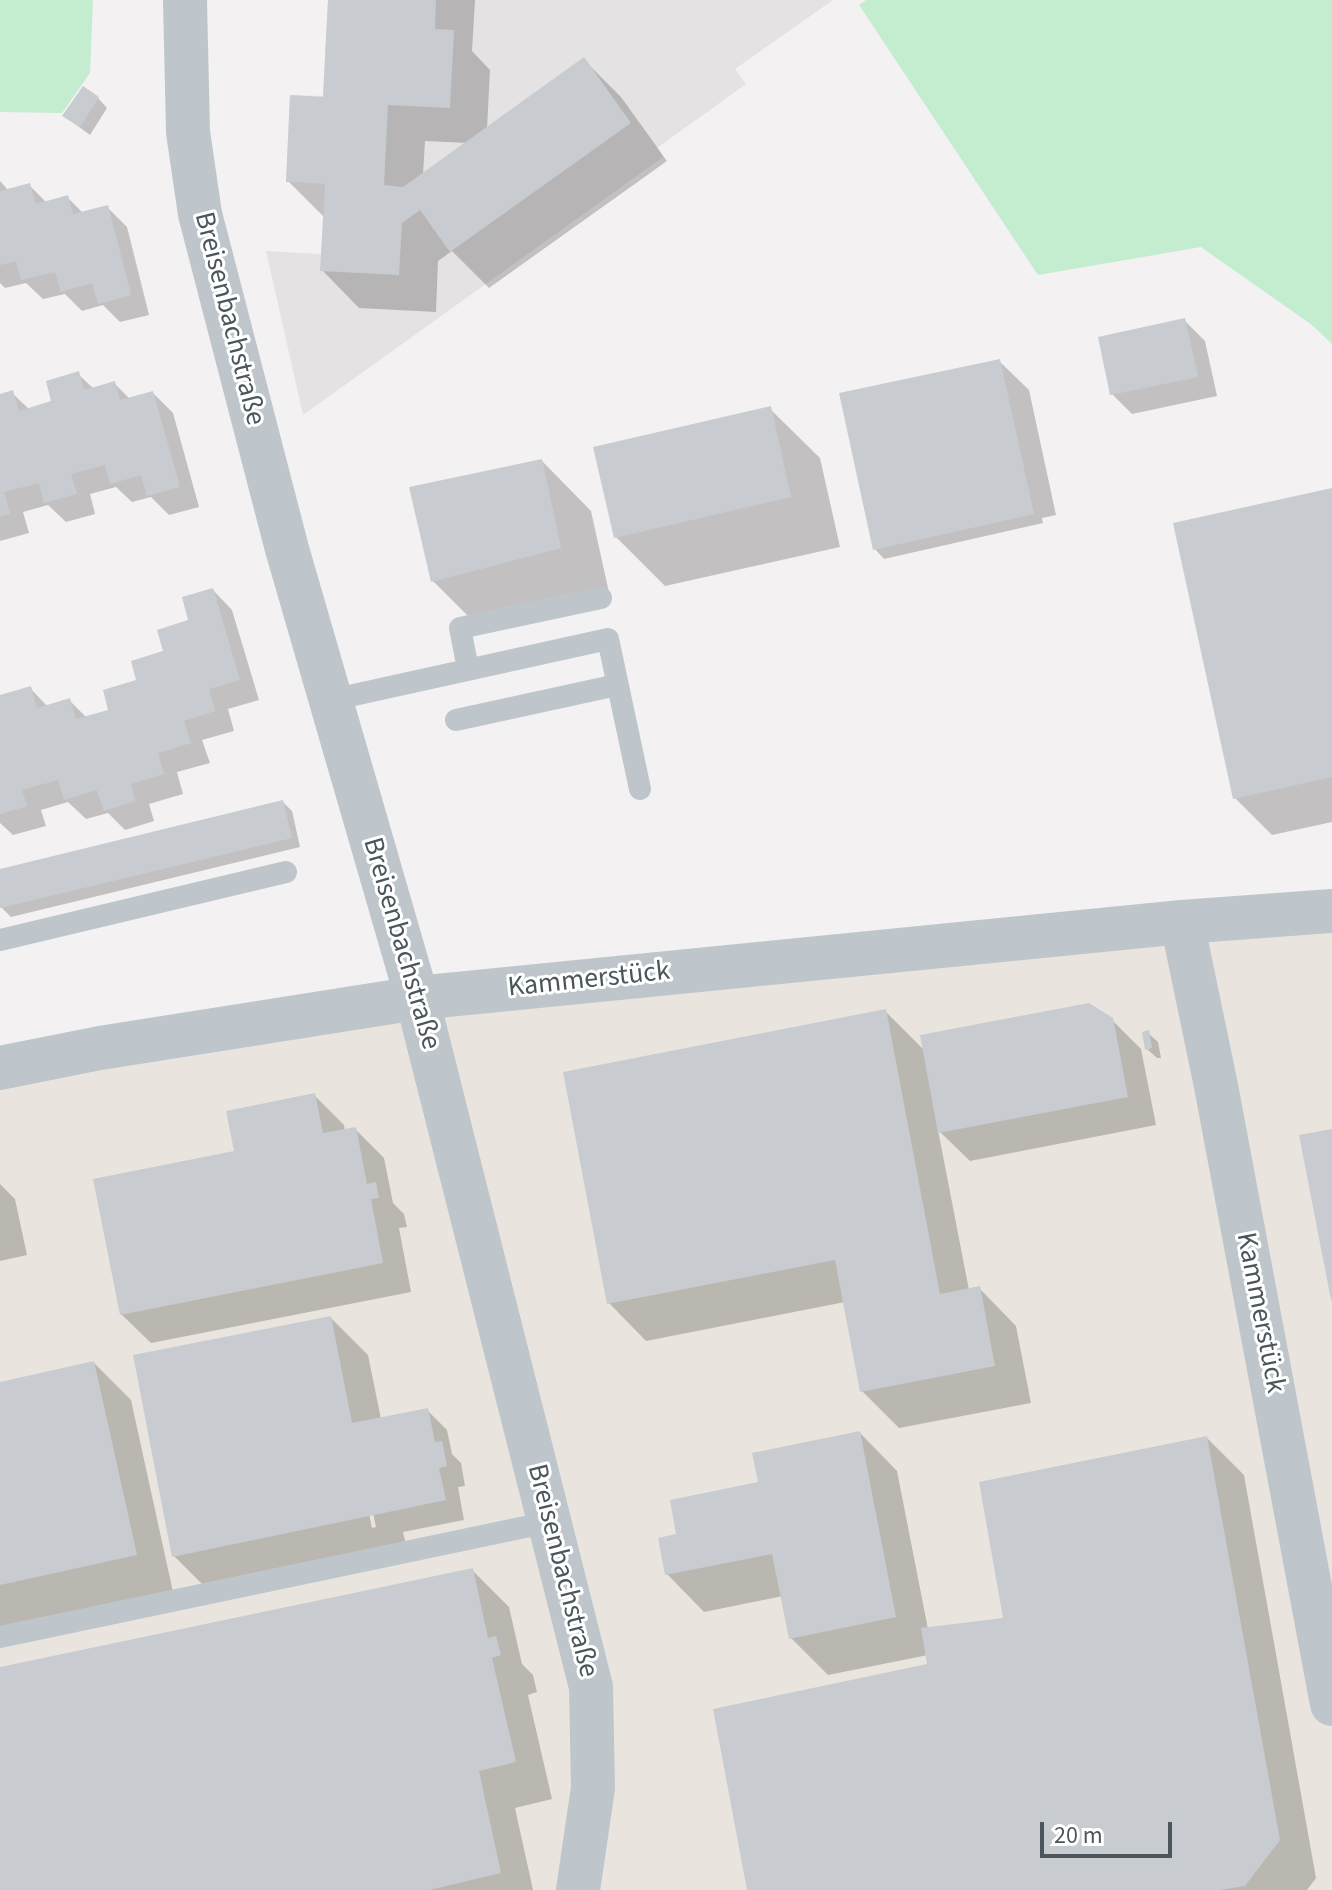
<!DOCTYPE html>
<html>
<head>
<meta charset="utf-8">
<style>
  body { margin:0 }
  #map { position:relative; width:1332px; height:1890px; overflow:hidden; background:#f3f1f1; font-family:"Source Sans 3",sans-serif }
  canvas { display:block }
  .scale { position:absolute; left:1040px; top:1822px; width:132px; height:36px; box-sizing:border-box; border:4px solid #4a565c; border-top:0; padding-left:10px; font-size:24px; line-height:28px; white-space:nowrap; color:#4a565c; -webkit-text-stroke:6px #fff; paint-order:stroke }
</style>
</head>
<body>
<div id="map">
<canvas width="1332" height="1890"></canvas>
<div class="scale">20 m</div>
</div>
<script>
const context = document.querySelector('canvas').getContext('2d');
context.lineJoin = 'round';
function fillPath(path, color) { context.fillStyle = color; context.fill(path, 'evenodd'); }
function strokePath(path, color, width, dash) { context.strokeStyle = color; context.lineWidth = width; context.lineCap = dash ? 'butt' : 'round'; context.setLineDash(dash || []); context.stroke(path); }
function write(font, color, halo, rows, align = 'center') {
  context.font = font + ' "Source Sans 3",sans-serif'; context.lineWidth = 6; context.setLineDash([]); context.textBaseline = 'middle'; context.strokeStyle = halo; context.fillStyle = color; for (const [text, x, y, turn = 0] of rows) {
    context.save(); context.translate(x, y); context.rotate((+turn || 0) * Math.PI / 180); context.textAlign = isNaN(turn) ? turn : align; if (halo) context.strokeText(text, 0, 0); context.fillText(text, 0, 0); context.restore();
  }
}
const commercial = new Path2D(`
  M1332 911V1890H0V1068Z`);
const education = new Path2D(`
  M328 0H833L735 69 746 84 657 148 663 157 303 415 266 251 321 254 325 184 286 182 290 95 323 96Z`);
const green = new Path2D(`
  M0 0H93L90 73 62 113 0 112Z
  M866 0H1332V344L1312 325 1201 247 1038 275 859 5Z`);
const shadow = new Path2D(`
  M330 0H475L472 51 490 70 487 129 584 60 621 97 667 161 489 288 452 251 438 261 436 312 359 308 322 270 325 218 288 181 325 99ZM425 141 468 143 423 175Z
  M98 98 107 108 90 135 64 116Z
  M0 181 9 191 29 185 47 203 67 197 84 214 107 207 127 227 149 315 120 322 103 305 82 311 65 294 43 299 26 283 5 288 0 283Z
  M1185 321 1205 341 1217 396 1132 414 1112 394Z
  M999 361 1029 390 1056 515 1042 518 1043 523 884 559 875 549Z
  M78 374 94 389 115 384 130 399 153 393 173 413 199 507 169 515 151 497 132 502 116 487 90 494 95 514 66 522 48 505 23 512 29 533 0 541V396L12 393 30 410 54 403Z
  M770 409 820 458 840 547 665 586 616 537Z
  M542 461 591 511 610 597 483 631 433 581Z
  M1332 490V822L1272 835 1235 798Z
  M213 590 232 610 259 700 228 709 234 731 202 740 210 763 177 772 183 794 149 804 154 821 125 830 108 813 86 819 68 802 41 810 46 826 13 835 0 823V698L30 688 48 707 69 700 87 718 110 711 166 653Z
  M283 802 292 811 300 847 11 917 1 907 0 871Z
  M885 1011 925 1051 1112 1020 1141 1049 1156 1125 970 1161 938 1130 969 1290 979 1288 1016 1326 1031 1403 899 1428 862 1391 845 1302 646 1341 609 1303Z
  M1148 1033 1158 1042 1161 1058H1157L1147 1049Z
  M314 1095 344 1125 345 1131 355 1129 384 1158 393 1203 404 1214 407 1227 399 1228 411 1292 151 1343 121 1314 236 1153Z
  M0 1184 15 1199 27 1255 0 1261Z
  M331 1318 368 1355 381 1419 427 1410 447 1430 452 1454 461 1463 465 1486 458 1487 464 1520 403 1532 408 1554 211 1593 174 1556ZM364 1472 376 1527 372 1528 361 1473Z
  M94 1363 131 1400 173 1592 0 1630V1384Z
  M860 1433 897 1471 928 1629 1006 1620 1207 1438 1244 1475 1316 1878 1307 1890H749L930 1666 928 1655 828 1675 791 1638 783 1596 704 1612 667 1574 679 1536 760 1484Z
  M472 1570 509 1607 522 1664 533 1675 537 1692 528 1695 552 1799 515 1808 533 1890H0V1669Z`);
const building = new Path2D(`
  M328 0H436L435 29 454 30 450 108 388 105 384 185 403 187 584 57 631 123 450 252 420 210 402 223 399 275 320 271 325 184 286 182 290 95 323 97Z
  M83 86 99 97 80 127 62 116Z
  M30 183 36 204 68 195 73 214 108 205 131 295 98 304 92 283 61 292 55 272 21 280 16 261 0 265V191Z
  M1185 318 1198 377 1110 395 1098 337Z
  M1000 359 1034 514 873 550 839 393Z
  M79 371 84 390 115 381 120 400 153 391 180 487 147 496 141 475 110 484 105 465 71 474 77 494 44 503 39 483 4 492 10 514 0 516V394L13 390 19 411 51 401 46 381Z
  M771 406 791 497 614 538 593 447Z
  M542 459 561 548 431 582 409 487Z
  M1332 488V777L1233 799 1173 523Z
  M213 588 240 680 209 689 215 711 184 721 191 743 158 753 164 774 131 784 135 801 104 811 97 790 64 800 58 780 22 790 27 806 0 814V695L31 686 37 708 70 698 76 719 108 710 103 690 136 680 131 661 163 651 157 630 188 620 182 597Z
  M283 800 292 838 0 908V869Z
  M1089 1003 1113 1018 1128 1097 938 1133 920 1035Z
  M886 1009 940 1294 980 1286 995 1366 860 1392 835 1260 607 1304 563 1072Z
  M1149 1030 1152 1048 1145 1050 1142 1032Z
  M315 1093 323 1133 356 1127 367 1184 376 1182 379 1198 371 1199 383 1263 120 1315 93 1179 234 1151 226 1111Z
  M1332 1129V1300H1331L1299 1135Z
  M331 1316 352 1423 428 1408 435 1442 442 1441 447 1466 439 1468 446 1500 172 1557 133 1355Z
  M94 1361 137 1555 0 1585V1382Z
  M860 1431 896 1617 789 1639 772 1554 665 1575 658 1538 676 1534 670 1500 758 1482 752 1453Z
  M1207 1436 1280 1840 1245 1886 1220 1890H747L713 1709 927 1664 921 1628 1003 1618 979 1482Z
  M473 1568 488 1638 496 1636 501 1655 492 1658 516 1762 479 1771 501 1873 429 1890H0V1667Z`);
const lane = new Path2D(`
  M468 669 460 628 601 598
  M331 700 608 639 640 789
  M456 720 617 685
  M0 940 286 872
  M0 1637 549 1522`);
const street = new Path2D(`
  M185 0 188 132 200 214 287 549 417 998 591 1687 593 1788 578 1890
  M1182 922 1216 1086 1332 1704
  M0 1068 100 1048 417 998 1182 922 1332 911`);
const streetNames = [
  ["Breisenbachstraße",228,319,76],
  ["Breisenbachstraße",400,944,74],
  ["Kammerstück",589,981,-6],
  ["Kammerstück",1259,1313,79],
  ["Breisenbachstraße",561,1571,76]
];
fillPath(commercial, '#e9e5de');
fillPath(education, '#e4e2e2');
fillPath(green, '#c4eccf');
fillPath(shadow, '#0003');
fillPath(building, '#c8ccd0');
strokePath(lane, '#bec6cc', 22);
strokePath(street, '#bec6cc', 44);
write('28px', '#4a565c', '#fff', streetNames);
</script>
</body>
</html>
